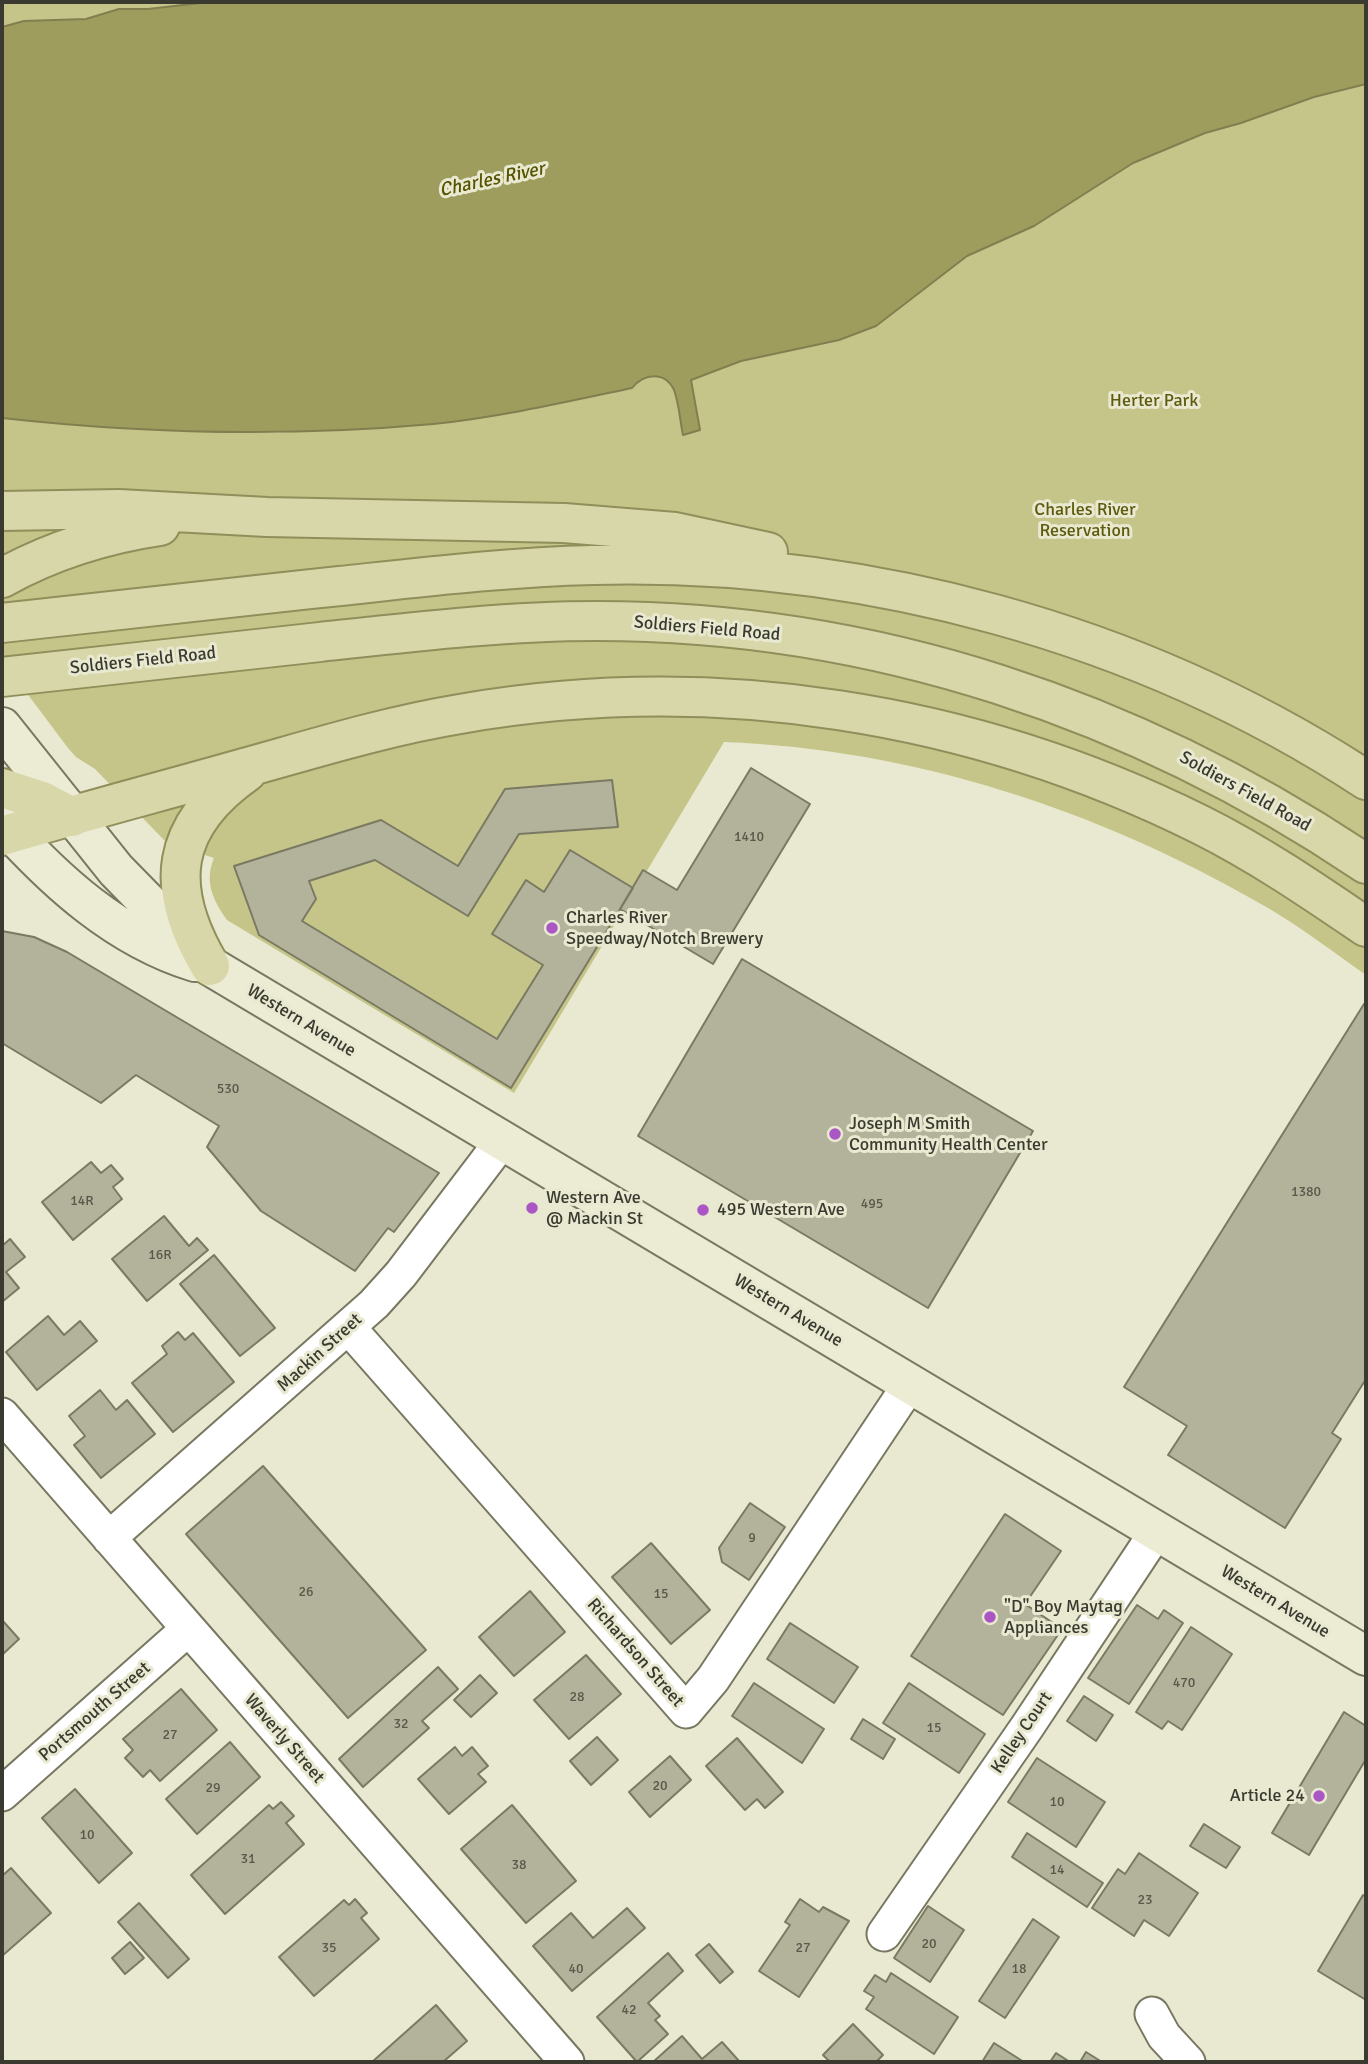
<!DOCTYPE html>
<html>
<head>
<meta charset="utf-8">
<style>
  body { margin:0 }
  #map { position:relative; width:1368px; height:2064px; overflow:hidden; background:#e8e9d0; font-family:Signika,sans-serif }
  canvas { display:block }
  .frame { position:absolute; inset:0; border:4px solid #3a3a30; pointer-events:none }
</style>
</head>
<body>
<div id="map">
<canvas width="1368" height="2064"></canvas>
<div class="frame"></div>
</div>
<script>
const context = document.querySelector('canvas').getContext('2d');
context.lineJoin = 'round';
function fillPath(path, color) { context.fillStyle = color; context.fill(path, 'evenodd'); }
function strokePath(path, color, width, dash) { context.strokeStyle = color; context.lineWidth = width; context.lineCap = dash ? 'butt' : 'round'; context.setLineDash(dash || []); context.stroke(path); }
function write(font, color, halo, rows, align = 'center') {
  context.font = font + ' Signika,sans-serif'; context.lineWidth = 6; context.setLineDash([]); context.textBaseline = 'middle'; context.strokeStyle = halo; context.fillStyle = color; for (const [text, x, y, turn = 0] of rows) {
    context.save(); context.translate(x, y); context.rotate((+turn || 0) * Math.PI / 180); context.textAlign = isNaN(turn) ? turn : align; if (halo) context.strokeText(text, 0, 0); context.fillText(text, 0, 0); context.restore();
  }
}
const green = new Path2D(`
  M2 2H209L148 9H119L87 19 24 21 2 27Z
  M1366 84V975C1332 951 1298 925 1261 904 1098 810 913 749 724 742L514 1093 227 920C213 900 204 882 214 858L166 842 95 769 76 757 68 748 2 660V418L126 429 278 433 532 409 632 388C643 373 664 370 673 390 679 403 680 421 683 435L700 430 691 380 741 361 839 340 876 326 967 256 1034 226 1133 163 1205 133 1241 123 1314 97Z`);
const water = new Path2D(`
  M209 2H1366V84L1314 97 1241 123 1205 133 1133 163 1034 226 967 256 876 326 839 340 741 361 691 380 700 430 683 435C680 421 679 403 674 390 665 371 644 373 632 388 566 402 500 417 433 424 289 437 146 434 2 418V27L24 21 86 19 119 9H148Z`);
const building = new Path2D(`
  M751 768 810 804 713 964 620 909 643 870 677 890Z
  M612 780 618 827 519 834 468 916 375 860 309 881 316 899 302 921 497 1039 543 965 492 934 526 880 544 892 570 850 633 888 511 1088 259 935 234 866 381 820 458 866 505 789Z
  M2 931 34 937 67 952 439 1173 394 1232 388 1228 355 1271 261 1211 207 1147 219 1126 136 1075 101 1103 2 1043Z
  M742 959 1033 1131 928 1308 638 1136Z
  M1364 1004 1366 1006V1379L1332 1433 1341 1439 1285 1528 1168 1455 1187 1426 1124 1387Z
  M91 1162 101 1173 111 1165 123 1179 113 1187 122 1199 73 1240 42 1202Z
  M164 1216 189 1246 197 1238 208 1250 147 1301 112 1259Z
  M10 1239 25 1257 6 1272 19 1288 2 1302V1246Z
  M214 1255 275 1328 240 1356 180 1284Z
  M48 1316 64 1335 80 1321 97 1341 37 1390 6 1352Z
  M178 1332 185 1340 193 1333 234 1382 173 1432 132 1383 167 1354 162 1346Z
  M100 1390 116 1410 127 1400 155 1434 101 1478 74 1445 85 1436 69 1416Z
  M263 1466 426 1650 348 1718 186 1534Z
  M750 1503 785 1527 749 1580 722 1562 719 1548Z
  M1005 1514 1061 1551 1025 1604 1062 1629 1003 1715 911 1656Z
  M651 1543 710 1610 671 1644 612 1577Z
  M530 1591 565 1632 514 1676 479 1637Z
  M1137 1605 1158 1619 1164 1610 1183 1623 1129 1704 1088 1678Z
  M2 1620 19 1639 2 1655Z
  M790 1623 858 1667 834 1703 767 1659Z
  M1191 1627 1232 1654 1182 1730 1168 1721 1162 1729 1136 1712Z
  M586 1655 621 1694 569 1739 534 1700Z
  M438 1667 458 1689 422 1721 429 1728 363 1787 339 1759Z
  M480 1675 497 1693 471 1717 454 1700Z
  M754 1683 824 1729 802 1763 732 1716Z
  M909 1683 985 1734 959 1773 883 1723Z
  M181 1689 217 1730 160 1781 150 1770 143 1777 125 1758 133 1750 123 1739Z
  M1084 1696 1113 1715 1096 1741 1067 1721Z
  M1344 1712 1366 1726V1759L1309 1855 1272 1833Z
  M863 1719 895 1739 883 1759 851 1739Z
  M597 1737 618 1760 591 1785 570 1761Z
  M737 1738 783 1792 765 1808 757 1799 745 1810 706 1766Z
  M230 1742 260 1777 197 1834 166 1799Z
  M455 1747 462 1756 472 1747 488 1766 478 1774 486 1782 449 1814 418 1779Z
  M670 1756 691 1780 650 1817 629 1792Z
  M1037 1758 1105 1802 1076 1847 1008 1802Z
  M75 1789 132 1853 99 1883 42 1818Z
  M281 1802 294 1816 286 1823 304 1844 225 1914 191 1875 269 1805 273 1809Z
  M512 1805 576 1881 526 1923 461 1849Z
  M1204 1824 1240 1847 1226 1868 1190 1846Z
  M1027 1833 1103 1883 1087 1907 1012 1857Z
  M1139 1853 1198 1893 1169 1936 1144 1920 1134 1936 1092 1908 1118 1869 1125 1874Z
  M11 1868 51 1913 2 1956V1876Z
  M1363 1895 1366 1897V2000L1318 1971Z
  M355 1899 367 1913 361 1918 379 1939 314 1996 279 1957 344 1900 349 1905Z
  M800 1899 819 1912 823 1907 849 1921 799 1997 759 1971 790 1925 785 1922Z
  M139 1903 189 1959 168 1978 118 1922Z
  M928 1906 964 1930 930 1982 894 1958Z
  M627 1908 645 1928 572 1991 533 1946 571 1913 593 1938Z
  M1033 1919 1059 1937 1005 2018 979 2001Z
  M130 1942 144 1958 125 1974 112 1958Z
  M709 1944 733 1972 720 1983 696 1955Z
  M668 1953 683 1971 648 2003 660 2016 655 2020 668 2034 637 2062 597 2017Z
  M891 1973 958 2017 934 2054 866 2009 874 1997 864 1991 875 1975 886 1982Z
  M436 2005 467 2041 443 2062H372Z
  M853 2024 883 2055 876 2062H830L823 2055Z
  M682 2036 702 2059 722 2042 739 2061 653 2062Z
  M994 2043 1024 2062H982Z
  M1086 2052 1102 2062H1080Z
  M1056 2053 1070 2062H1050Z`);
const street = new Path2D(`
  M349 1328 686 1711 713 1679 910 1384
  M2 1415 567 2062
  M109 1538 374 1304 401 1274 502 1141
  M2 1794 188 1629
  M884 1934 1027 1727 1157 1531
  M1152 2014 1164 2036 1188 2062`);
const secondary = new Path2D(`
  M2 727 116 870 210 966 1366 1656
  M2 822C55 881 117 938 195 962`);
const primary = new Path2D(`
  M2 511 119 509 267 517 564 523 675 532 768 552
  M2 578C51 551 105 534 160 526
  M2 623C114 611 227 598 340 586 424 577 508 567 593 565 863 558 1140 632 1366 780
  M2 677C108 665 214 654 320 642 412 632 505 621 597 621 875 621 1137 710 1366 864
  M2 788 42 801 72 817
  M2 836C82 812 163 791 244 768 316 748 387 726 460 714 712 670 972 711 1201 825 1259 854 1313 891 1366 927
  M210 966C163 887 170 826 247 772`);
const markers = [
  [552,928,7,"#aa56c5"],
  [835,1134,7,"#aa56c5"],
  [532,1208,7,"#aa56c5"],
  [703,1210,7,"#aa56c5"],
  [990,1617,7,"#aa56c5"],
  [1319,1796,7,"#aa56c5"]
];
const numberNames = [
  ["1410",749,837],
  ["530",228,1089],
  ["1380",1306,1192],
  ["14R",82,1201],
  ["495",872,1204],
  ["16R",160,1255],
  ["9",752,1538],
  ["26",306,1592],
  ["15",661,1594],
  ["470",1184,1683],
  ["28",577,1697],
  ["32",401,1724],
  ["15",934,1728],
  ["27",170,1735],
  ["20",660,1786],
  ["29",213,1788],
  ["10",1057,1802],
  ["10",87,1835],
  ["31",248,1859],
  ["38",519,1865],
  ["14",1057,1870],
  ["23",1145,1900],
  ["20",929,1944],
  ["35",329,1948],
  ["27",803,1948],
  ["40",576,1969],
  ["18",1019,1969],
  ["42",629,2010]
];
const parkNames = [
  ["Herter Park",1154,401],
  ["Charles River",1085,510],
  ["Reservation",1085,531]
];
const streetNames = [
  ["Soldiers Field Road",707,629,5],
  ["Soldiers Field Road",143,661,-6],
  ["Soldiers Field Road",1245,792,29],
  ["Western Avenue",301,1021,31],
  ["Western Avenue",788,1311,31],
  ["Mackin Street",320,1353,-42],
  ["Western Avenue",1275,1602,31],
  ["Richardson Street",635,1653,49],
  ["Portsmouth Street",95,1712,-41],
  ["Kelley Court",1022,1733,-56],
  ["Waverly Street",284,1739,49]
];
const poiNames = [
  ["Charles River",566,918],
  ["Speedway/Notch Brewery",566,939],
  ["Joseph M Smith",849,1124],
  ["Community Health Center",849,1145],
  ["Western Ave",546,1198],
  ["@ Mackin St",546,1219],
  ["495 Western Ave",717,1210],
  ["\"D\" Boy Maytag",1004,1607],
  ["Appliances",1004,1628],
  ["Article 24",1305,1796,"right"]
];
const waterNames = [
  ["Charles River",492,180,-12]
];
fillPath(green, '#c5c489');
fillPath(water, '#9f9d5d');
strokePath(water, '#817f50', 2);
fillPath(building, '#b3b39b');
strokePath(building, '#7a7a63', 2);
strokePath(street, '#787862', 37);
strokePath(secondary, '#787862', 42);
strokePath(primary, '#908e5a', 42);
strokePath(street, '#fff', 33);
strokePath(secondary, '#ecebd4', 38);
strokePath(primary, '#d8d7a9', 38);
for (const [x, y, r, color] of markers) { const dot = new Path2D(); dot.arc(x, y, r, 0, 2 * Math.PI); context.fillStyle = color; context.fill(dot); strokePath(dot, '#e8e9d0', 2.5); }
write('14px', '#58584b', null, numberNames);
write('18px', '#5e5b0e', '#e8e9d0', parkNames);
write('18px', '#3a3a30', '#e8e9d0', streetNames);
write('18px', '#3a3a30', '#e8e9d0', poiNames, 'left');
write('italic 19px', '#575401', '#e8e9d0', waterNames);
</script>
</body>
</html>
